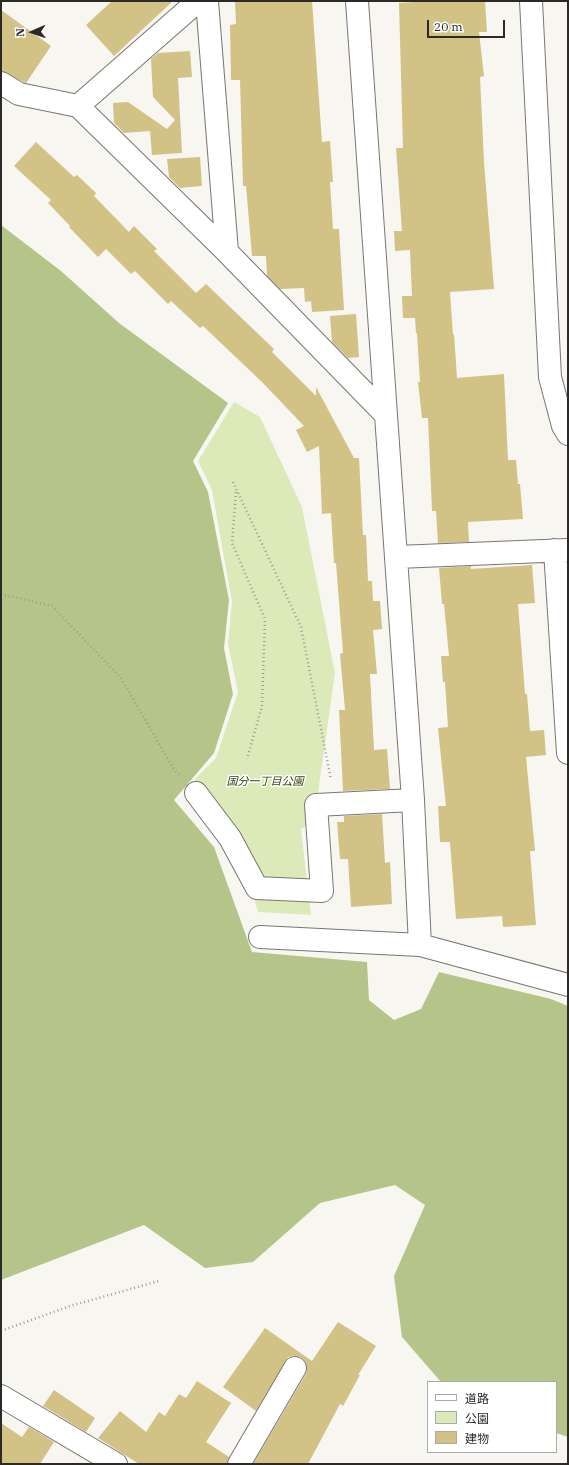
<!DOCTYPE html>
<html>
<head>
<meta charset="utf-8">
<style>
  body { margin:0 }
  #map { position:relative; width:569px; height:1465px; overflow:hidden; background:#f8f6f1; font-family:"IBM Plex Serif","Noto Sans JP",serif }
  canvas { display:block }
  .frame { position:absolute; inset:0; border:2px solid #2b2a28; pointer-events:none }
  .legend { position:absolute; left:427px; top:1381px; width:130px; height:72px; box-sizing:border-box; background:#fff; border:1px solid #aaaaa9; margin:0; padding:5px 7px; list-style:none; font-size:12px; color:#2b2a28 }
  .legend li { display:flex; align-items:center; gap:8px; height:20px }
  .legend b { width:20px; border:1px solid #aaaaa9 }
  .north { position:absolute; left:12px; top:12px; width:40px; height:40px; -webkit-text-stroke:3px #fff; paint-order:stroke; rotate:268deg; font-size:11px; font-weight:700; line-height:16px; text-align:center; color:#2b2a28 }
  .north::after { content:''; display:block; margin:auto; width:14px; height:18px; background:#2b2a28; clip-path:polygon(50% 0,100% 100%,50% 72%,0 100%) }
  .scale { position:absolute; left:427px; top:20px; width:78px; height:18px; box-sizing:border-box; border:2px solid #2b2a28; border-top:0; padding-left:5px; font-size:12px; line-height:14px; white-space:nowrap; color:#2b2a28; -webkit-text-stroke:3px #fff; paint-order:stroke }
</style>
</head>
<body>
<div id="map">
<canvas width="569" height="1465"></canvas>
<div class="frame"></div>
<ul class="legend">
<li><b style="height:5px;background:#fff"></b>道路</li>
<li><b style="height:11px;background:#dceaba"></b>公園</li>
<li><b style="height:11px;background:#d2c285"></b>建物</li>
</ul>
<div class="north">N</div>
<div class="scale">20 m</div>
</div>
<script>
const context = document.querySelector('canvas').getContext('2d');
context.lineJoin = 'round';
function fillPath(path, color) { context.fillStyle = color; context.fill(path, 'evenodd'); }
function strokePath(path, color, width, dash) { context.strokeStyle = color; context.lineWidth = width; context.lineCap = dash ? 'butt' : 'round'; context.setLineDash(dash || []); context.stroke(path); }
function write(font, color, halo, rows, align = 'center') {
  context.font = font + ' "IBM Plex Serif","Noto Sans JP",serif'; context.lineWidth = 3; context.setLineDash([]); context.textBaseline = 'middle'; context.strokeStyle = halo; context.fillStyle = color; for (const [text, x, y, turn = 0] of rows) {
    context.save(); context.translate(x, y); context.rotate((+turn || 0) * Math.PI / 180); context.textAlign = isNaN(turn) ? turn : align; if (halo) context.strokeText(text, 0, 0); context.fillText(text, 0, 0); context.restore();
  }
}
const green = new Path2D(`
  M234 402 260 417 302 507 335 673 314 821 301 829 311 915 258 912 235 833 194 780 216 758 238 692 228 644 232 602 212 490 198 461Z`);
const forest = new Path2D(`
  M1 225 61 271 119 323 228 403 193 461 208 492 229 600 224 648 233 694 214 753 174 800 214 847 252 952 367 962 369 1000 394 1020 421 1009 439 972 551 999 568 1006V1437L556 1433V1382H441L402 1337 394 1276 425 1205 395 1185 320 1203 253 1262 205 1268 144 1225 1 1280Z`);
const building = new Path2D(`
  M112 1H173L114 56 86 25Z
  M235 1H312L322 142 330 141 333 182H330L333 229H339L344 310 312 312 311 301 305 302 304 288 280 289 267 276 266 256H252L246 186H243L240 80H231L230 25 236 24Z
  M430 1H485L487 32H479L484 76 480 77 484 162 494 289 450 292 453 335 454 334 457 378 504 374 508 460H516L518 484H520L523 519 468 522 469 542 438 543 436 511H432L428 418H422L418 382H420L417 333H416L415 318H403L402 296H412L410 250 395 251 394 231H402L396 148H403L399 3Z
  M1 10 51 46 26 83 1 71Z
  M190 51 192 77 178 78 182 153 152 155 150 131 124 133 114 123 113 103 128 102 167 129 175 120 153 97 151 59 158 53Z
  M36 142 74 177 77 175 96 193 94 196 129 232 134 226 157 249 154 251 196 293 206 284 274 349 272 352 316 396V387L354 458H359L363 535H366L368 581H372L373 601H380L382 629 373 630 377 674H370L374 750 387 749 390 789 343 791 339 710H345L340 654 343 653 336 563H334L331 513 322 514 319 446 307 452 296 430 304 426 262 382 203 326 200 328 171 301 168 304 135 271 131 274 106 249 98 257 69 227 70 226 48 203 51 200 14 166Z
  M200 157 202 186 180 188 169 177 167 159Z
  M356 314 359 357 348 358 332 342 330 316Z
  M532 565 535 603 518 604 525 694H527L530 731 544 730 546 755 526 757 535 851H530L536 925 503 927 502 916 456 919 450 842H440L438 806H446L438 728 448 727 445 682H443L441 656H449L444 604H442L439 568 471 566V569Z
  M382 814 385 863 390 862 392 904 351 907 348 859H340L337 822H344V816Z
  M338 1322 376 1346 358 1375H360L343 1406 340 1404 308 1464H253L306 1374 307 1368 306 1362 301 1357 295 1356 288 1357 256 1411 223 1387 265 1328 312 1361Z
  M197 1381 231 1403 206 1442 229 1457 227 1464H139L98 1438 120 1411 146 1432 159 1412 165 1416 179 1394 186 1398Z
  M54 1390 95 1418 86 1432 43 1406Z
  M1 1423 22 1437 29 1427 54 1442 40 1464H1Z`);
const path = new Path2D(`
  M233 482 301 627 331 780
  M236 492 232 543 265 619 262 706 247 759
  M1 594 52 606 121 678 173 768 179 775
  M1 1331 70 1306 159 1281`);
const minor = new Path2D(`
  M207 1 227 252
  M357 1 386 415
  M531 1 550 377 563 426 568 434
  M1 83 19 94 78 106 227 252 386 415 413 800 420 945
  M78 106 198 1
  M555 550 568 753
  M397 557 568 550
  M196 793 230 838 257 888 322 891 316 805 413 800
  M260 937 420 945 568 985
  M1 1396 116 1464
  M239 1464 295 1368`);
const parkNames = [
  ["国分一丁目公園",265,782]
];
fillPath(green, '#dceaba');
fillPath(forest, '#b5c58a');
fillPath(building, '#d2c285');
strokePath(minor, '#787672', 24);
strokePath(path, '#9d9b97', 2.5, [1, 3]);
strokePath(minor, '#fff', 22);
write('italic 11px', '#353f13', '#fff', parkNames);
</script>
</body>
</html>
